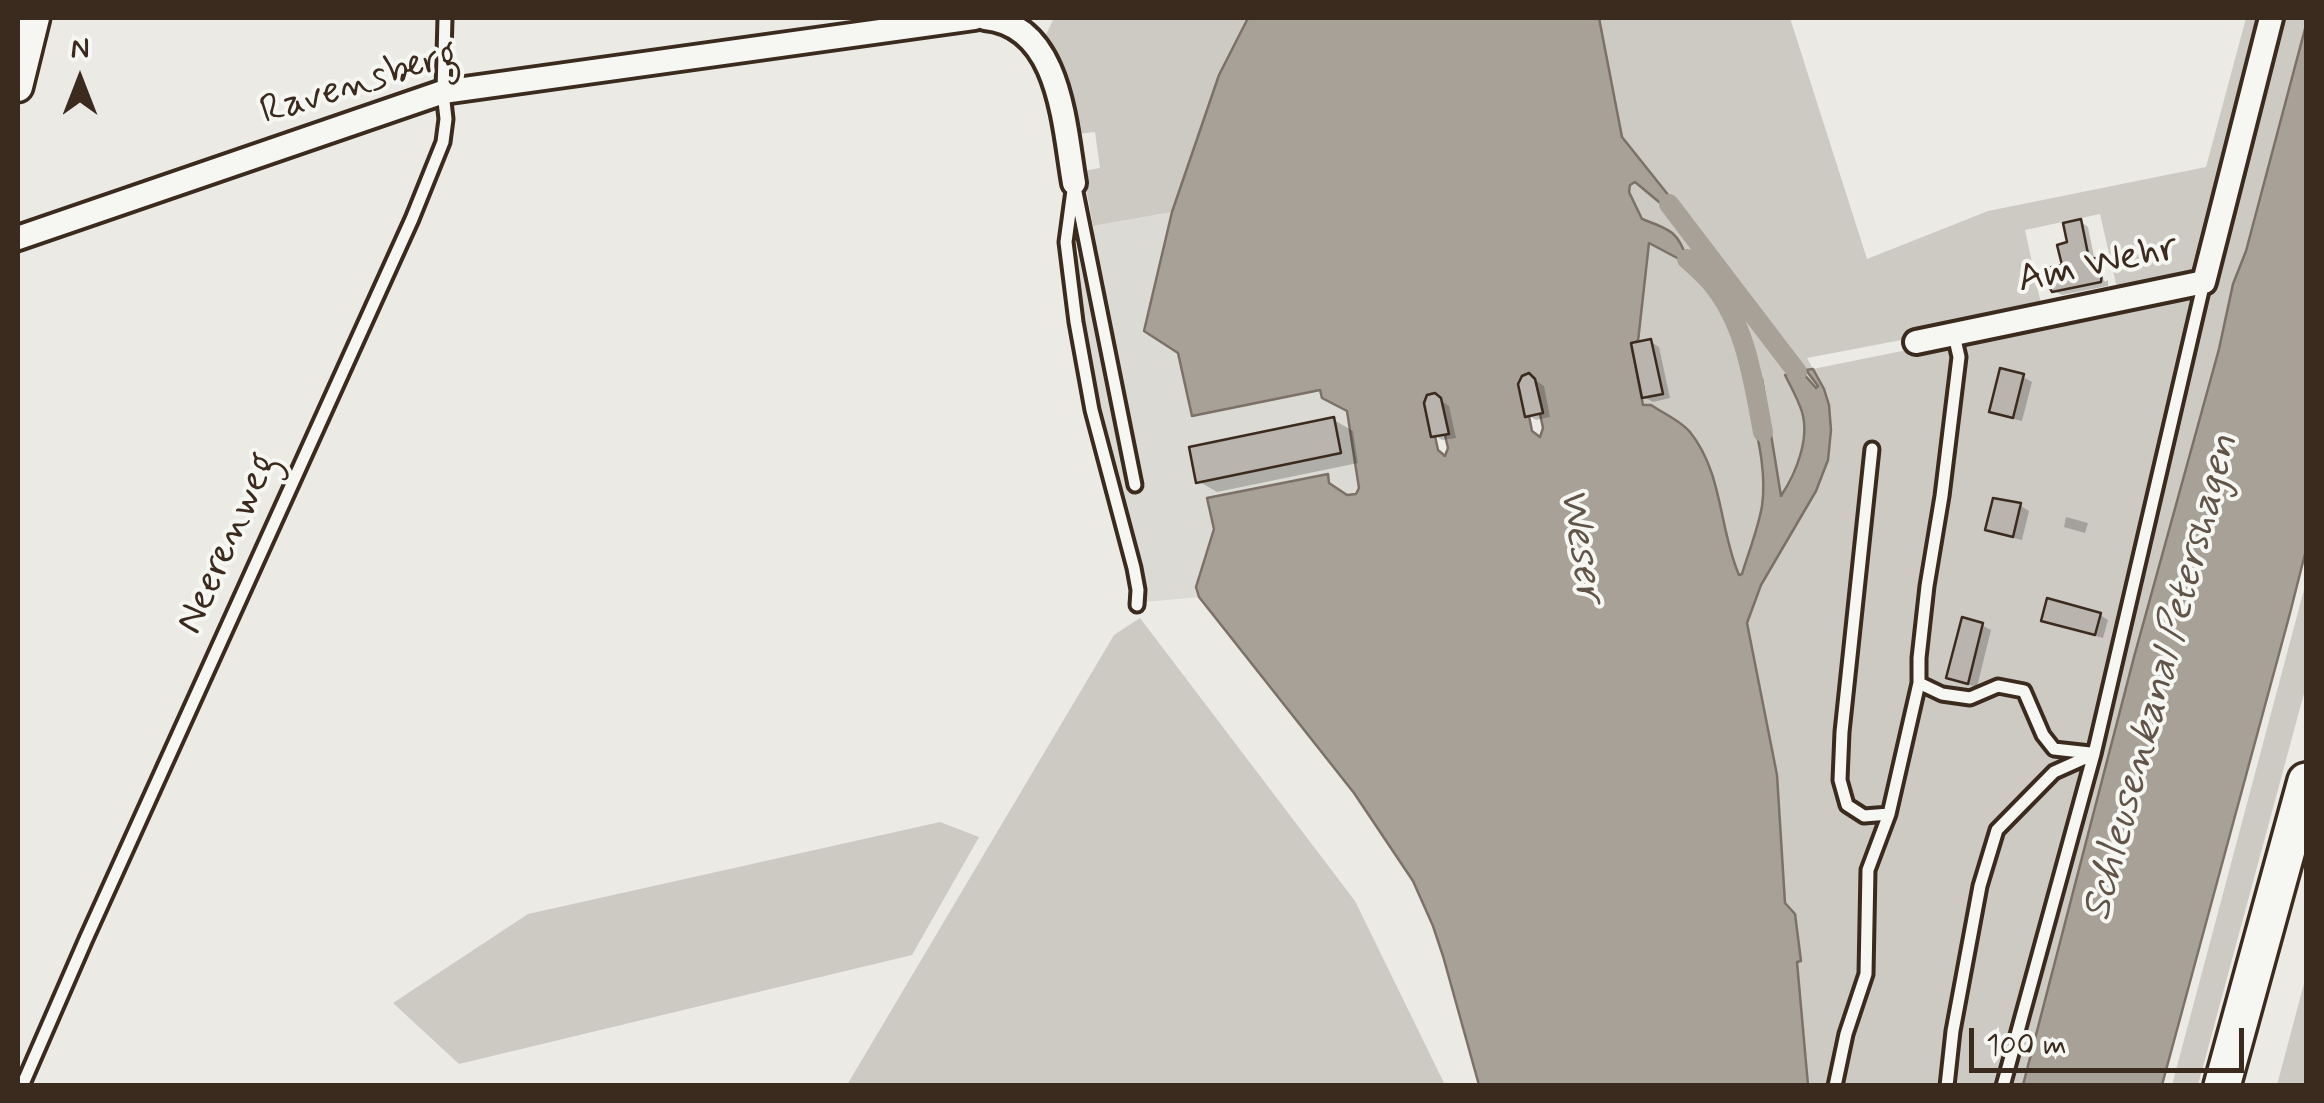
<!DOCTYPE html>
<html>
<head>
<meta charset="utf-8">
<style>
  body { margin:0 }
  #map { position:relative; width:2324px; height:1103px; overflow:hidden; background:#ebeae5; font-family:Mynerve,sans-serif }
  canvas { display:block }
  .frame { position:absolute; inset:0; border:20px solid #3b2a1e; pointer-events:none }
  .north { position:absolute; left:30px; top:30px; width:100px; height:100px; -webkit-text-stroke:8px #f6f6f2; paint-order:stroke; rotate:0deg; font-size:28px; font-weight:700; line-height:40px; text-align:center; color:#3b2a1e }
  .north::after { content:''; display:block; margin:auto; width:35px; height:45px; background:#3b2a1e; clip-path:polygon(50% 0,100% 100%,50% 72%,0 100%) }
  .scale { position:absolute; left:1969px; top:1028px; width:275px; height:45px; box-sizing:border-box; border:5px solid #3b2a1e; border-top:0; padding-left:12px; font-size:30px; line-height:35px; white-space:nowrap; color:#3b2a1e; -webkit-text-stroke:8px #f6f6f2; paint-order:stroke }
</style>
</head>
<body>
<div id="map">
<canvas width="2324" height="1103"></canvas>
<div class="frame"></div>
<div class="north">N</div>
<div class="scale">100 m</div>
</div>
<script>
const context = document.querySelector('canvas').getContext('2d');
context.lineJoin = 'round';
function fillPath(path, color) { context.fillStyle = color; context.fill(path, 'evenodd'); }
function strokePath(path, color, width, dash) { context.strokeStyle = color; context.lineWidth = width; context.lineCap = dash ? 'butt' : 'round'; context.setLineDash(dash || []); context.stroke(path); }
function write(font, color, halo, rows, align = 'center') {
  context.font = font + ' Mynerve,sans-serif'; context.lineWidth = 8; context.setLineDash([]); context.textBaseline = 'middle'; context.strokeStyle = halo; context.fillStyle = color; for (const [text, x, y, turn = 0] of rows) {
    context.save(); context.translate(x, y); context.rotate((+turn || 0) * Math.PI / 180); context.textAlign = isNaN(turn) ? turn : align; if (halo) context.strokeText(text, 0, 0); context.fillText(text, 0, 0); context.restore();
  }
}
const built = new Path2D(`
  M1172 212 1144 331 1178 353 1192 416 1320 390 1323 398 1347 410 1359 488 1356 494 1347 495 1329 483 1328 474 1207 498 1214 529 1196 587 1199 597 1145 602 1124 510 1097 411 1081 323 1076 257 1094 234 1093 226Z`);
const green = new Path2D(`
  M1054 18H1248L1219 75 1172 212 1093 226 1083 171 1100 168 1095 132 1077 134 1043 41Z
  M1599 18H1790L1867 259 1988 211 2206 167 2246 18H2264L2193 281 2119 297 2100 214 2025 230 2043 313 1807 358 1813 369 2209 289 2281 18H2306V25L2246 251 2233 284 2219 349 2134 657 2023 1085H1808L1796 961 1801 960 1795 914 1785 903 1777 775 1747 623 1761 585 1816 491 1828 460 1831 430 1829 405 1818 386 1803 415 1804 430 1800 456 1781 497 1762 380H1760L1769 431 1757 433 1746 382C1753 421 1768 466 1762 506 1758 529 1749 552 1742 574L1739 575C1720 529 1723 473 1690 432 1681 421 1663 413 1651 405L1643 406 1642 398 1662 394 1651 340 1638 341 1649 242 1679 259 1664 228 1642 219 1629 192 1630 185 1635 181 1665 206 1673 201 1622 137Z
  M2306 582V686L2198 1085H2172Z
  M1140 618 1355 901 1445 1085H847L1114 635Z
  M940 822 979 837 912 955 459 1064 393 1003 528 914Z
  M2306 976V1085H2277Z`);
const water = new Path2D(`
  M1248 18H1599L1622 137 1673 201 1665 207 1635 182 1630 185 1629 192 1642 219C1669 229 1678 231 1687 259H1679L1649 243 1638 341 1631 344 1643 405H1651C1663 413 1681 421 1690 432 1723 473 1719 529 1739 575L1742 574C1749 551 1758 529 1762 506 1768 466 1753 421 1746 382H1748L1758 433 1769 430 1760 379H1762L1781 496C1796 473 1810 439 1802 412 1798 399 1791 387 1785 375L1801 371 1816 388 1818 386 1806 370 1813 369 1824 389 1829 405 1831 430 1828 460 1816 491 1761 585 1747 623 1777 775 1785 903 1795 914 1801 961 1797 962 1808 1085H1479L1443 956 1433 926 1413 881 1354 793 1199 597 1196 587 1214 529 1207 498 1328 474 1329 483 1347 495 1356 494 1359 488 1347 411 1322 398 1320 390 1192 416 1178 353 1144 331 1172 212 1219 75ZM1529 374 1535 379 1543 412 1540 414 1543 428 1540 437 1532 431 1529 416 1526 417 1519 384 1522 376ZM1435 393 1448 448 1445 456 1438 450 1435 436H1431L1424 403 1427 395Z
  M2306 25V550L2289 617 2162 1085H2023L2134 657 2219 349 2233 284 2246 251Z`);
const shadow = new Path2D(`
  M2081 222 2088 227 2095 262 2105 282 2108 280V286L2062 295 2054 291Z
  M1651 342 1659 347 1670 398 1653 402 1644 397Z
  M1529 376 1544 386 1550 417 1536 420 1528 415Z
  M2023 377 2032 382 2022 421 2000 416 1992 411Z
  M1434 396 1449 406 1456 438 1442 440 1433 435Z
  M1334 420 1353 431 1358 463 1217 492 1198 481Z
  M1994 501 2021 506 2029 511 2022 540 1996 534 1987 529Z
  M2066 517 2088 523 2085 533 2064 527Z
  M2100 615 2108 620 2103 638 2052 624 2044 619Z
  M1982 625 1991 630 1977 687 1958 682 1949 677Z`);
const canal = new Path2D(`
  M1669 204 1797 372
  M1687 259C1695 266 1703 273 1710 281 1746 323 1753 380 1763 432`);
const building = new Path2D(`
  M2081 219 2089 259 2096 258 2102 270 2101 282 2052 292 2046 281 2047 268 2062 265 2057 245 2067 242 2063 223Z
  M1651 339 1663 394 1642 398 1631 343Z
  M2000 368 2024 374 2013 418 1989 412Z
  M1529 373 1535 379 1543 413 1525 417 1518 384 1522 376Z
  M1435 393 1441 398 1449 434 1431 437 1424 403 1427 395Z
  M1334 417 1341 453 1196 483 1189 447Z
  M1993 498 2021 503 2013 537 1985 530Z
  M2047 598 2101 613 2095 635 2041 621Z
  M1962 617 1983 623 1968 684 1946 678Z`);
const service = new Path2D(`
  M1074 183 1066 242 1076 322 1092 410 1134 568 1138 590 1137 605
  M1076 192 1135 485
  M1872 449 1842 732 1840 780 1847 805 1864 816 1889 814
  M1919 683 1942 694 1970 698 1998 686 2024 691 2043 735 2054 749 2090 753
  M22 1086 86 939 412 219 443 142 446 119 443 92 445 18
  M1835 1086 1846 1034 1866 974 1868 870 1889 814 1919 683V658L1927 586 1942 496 1959 357 1954 335
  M1947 1086 1953 1031 1980 886 1997 830 2054 772 2094 754
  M2003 1086 2094 754 2204 282`);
const minor = new Path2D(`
  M985 18C1061 25 1064 126 1074 183
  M18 238 443 92 974 18
  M1916 342 2204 282 2271 18`);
const tertiary = new Path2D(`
  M18 87 35 18`);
const primary = new Path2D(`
  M2222 1086 2306 781`);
const streetNames = [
  ["Ravensberg",360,85,-17],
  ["Am Wehr",2098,266,-12],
  ["Neerenweg",229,544,-66]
];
const waterNames = [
  ["Weser",1579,545,81],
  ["Schleusenkanal Petershagen",2163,678,-75]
];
fillPath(built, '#dcdad4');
fillPath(green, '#cdcac4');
fillPath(water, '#a8a198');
strokePath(water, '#7c7167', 2.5);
fillPath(shadow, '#0003');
strokePath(canal, '#a8a198', 20);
fillPath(building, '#bab4ae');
strokePath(building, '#3b2a1e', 2.5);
strokePath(service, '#3b2a1e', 19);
strokePath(minor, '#3b2a1e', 30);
strokePath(tertiary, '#3b2a1e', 35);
strokePath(primary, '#3b2a1e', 42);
strokePath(service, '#f6f6f2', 11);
strokePath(minor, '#f6f6f2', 22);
strokePath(tertiary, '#f6f6f2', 28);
strokePath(primary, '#f6f6f2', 35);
write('40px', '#3b2a1e', '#f6f6f2', streetNames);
write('italic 42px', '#615449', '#f6f6f2', waterNames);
</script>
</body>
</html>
